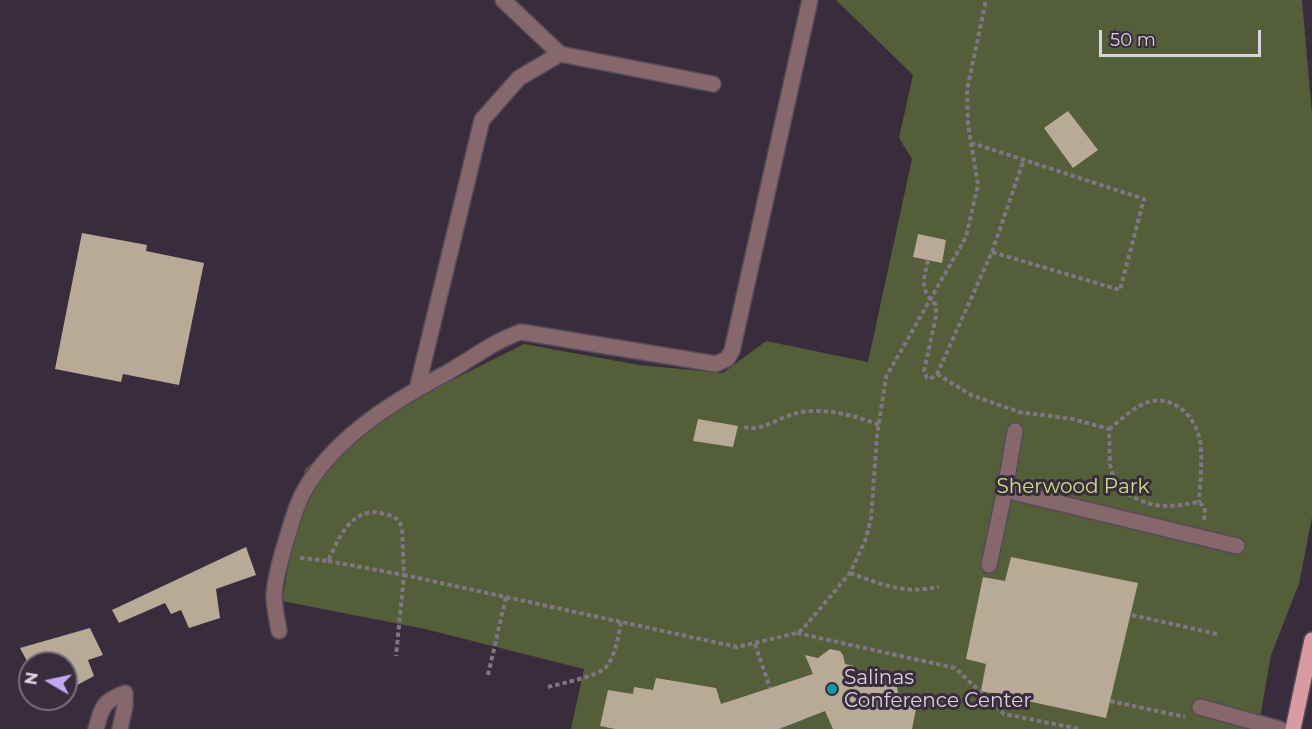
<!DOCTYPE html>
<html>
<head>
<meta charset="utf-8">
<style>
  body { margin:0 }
  #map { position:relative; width:1312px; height:729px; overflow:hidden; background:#392d3d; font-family:Montserrat,sans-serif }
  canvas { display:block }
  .north { position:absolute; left:18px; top:651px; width:60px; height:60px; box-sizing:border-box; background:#392d3d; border:2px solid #796f7c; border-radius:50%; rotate:279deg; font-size:16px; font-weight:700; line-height:24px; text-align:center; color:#d9d1db }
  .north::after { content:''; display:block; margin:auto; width:21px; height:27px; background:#c6a6f0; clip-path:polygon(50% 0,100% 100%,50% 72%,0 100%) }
  .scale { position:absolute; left:1099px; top:30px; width:162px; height:27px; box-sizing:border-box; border:3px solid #d9d1db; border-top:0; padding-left:8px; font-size:18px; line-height:21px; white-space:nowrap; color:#d9d1db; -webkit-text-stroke:4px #392d3d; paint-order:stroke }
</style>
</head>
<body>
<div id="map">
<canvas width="1312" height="729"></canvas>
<div class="north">N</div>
<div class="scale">50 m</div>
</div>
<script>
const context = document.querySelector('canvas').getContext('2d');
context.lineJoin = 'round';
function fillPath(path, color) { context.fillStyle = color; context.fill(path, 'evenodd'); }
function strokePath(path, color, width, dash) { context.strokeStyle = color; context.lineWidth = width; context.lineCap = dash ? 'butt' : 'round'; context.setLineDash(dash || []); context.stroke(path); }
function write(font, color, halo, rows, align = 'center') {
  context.font = font + ' Montserrat,sans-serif'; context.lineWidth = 6; context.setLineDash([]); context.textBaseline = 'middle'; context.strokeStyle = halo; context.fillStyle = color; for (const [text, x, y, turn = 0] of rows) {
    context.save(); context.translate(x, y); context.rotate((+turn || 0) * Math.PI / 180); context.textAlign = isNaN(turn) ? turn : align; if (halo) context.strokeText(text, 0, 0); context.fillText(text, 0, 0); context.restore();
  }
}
const green = new Path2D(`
  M836 0H1302L1312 114V517L1299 584 1271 655 1258 729H571L584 669 425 629 282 601 305 469 375 410 452 380 524 344 639 365 723 373 766 341 868 362 912 159 899 138 913 75Z`);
const building = new Path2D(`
  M1068 111 1098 150 1073 168 1044 128Z
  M82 233 147 245 146 251 204 263 179 385 123 374 121 382 55 369Z
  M918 234 946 240 942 263 913 257Z
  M698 419 738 426 733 447 693 441Z
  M246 547 256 575 216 589 220 618 189 628 181 610 171 614 165 603 119 623 112 610Z
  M1011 557 1138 583 1106 718 981 691 986 664 966 659 983 577 1005 581Z
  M90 628 103 655 88 660 94 676 66 691V663H28L20 648Z
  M830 649 840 651 843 655 845 664 854 666 851 679 897 687 899 698 917 704 912 729H833L825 711 779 729H615L600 726 608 690 633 694 634 687 653 690 656 678 716 688 721 704 813 674 805 655 818 658Z`);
const path = new Path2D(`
  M992 252 1024 159
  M928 260C924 279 919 290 936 305V316L924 371 927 378 930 379 937 374 992 252 1120 290 1144 199 972 143
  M937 374 971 395 1019 412 1073 419 1109 429 1110 465 1116 487C1151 508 1159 509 1199 502L1205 508 1204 522
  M744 427C762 432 779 417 797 413 824 407 854 415 879 425
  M1109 429C1121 420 1136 404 1152 401 1180 396 1201 425 1201 450 1202 467 1200 485 1199 502
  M300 558 328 561C339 537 353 504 385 514 394 516 399 519 402 528L404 575 737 647 797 633 803 629 850 573 865 541 871 519 877 436 886 377 966 237 978 185 968 124 967 90 986 0
  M328 561 404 575 396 656
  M850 573C883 585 904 594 939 587
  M1132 615 1217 634
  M797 633 955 668 1004 714 1080 729
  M755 644 770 688
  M488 675 506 597
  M548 687C562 683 597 677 606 667 616 655 618 636 621 622
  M1110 701 1185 717
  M781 728 782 729`);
const minor = new Path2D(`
  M503 0 560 54
  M417 389 482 120 519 78 560 54 713 84
  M1005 490 1237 546
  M989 565 1005 490 1015 431
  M279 631C277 619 274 607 274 595 275 577 281 558 286 541 291 525 295 508 303 493 332 440 389 404 441 376 468 362 491 342 521 332L716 364 727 359 732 351 810 0
  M1200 707 1280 729
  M96 729C102 707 103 701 125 693V706L120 729`);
const major = new Path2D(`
  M1293 729 1312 640`);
const markers = [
  [832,689,6,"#0f9aa8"]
];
const parkNames = [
  ["Sherwood Park",1073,487]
];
const poiNames = [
  ["Salinas",844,678],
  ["Conference Center",844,701]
];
fillPath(green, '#545e38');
fillPath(building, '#b8aa97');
strokePath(minor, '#564b59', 18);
strokePath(major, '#564b59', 18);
strokePath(path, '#807683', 4, [4.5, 3]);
strokePath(minor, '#86676b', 15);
strokePath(major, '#d89ba3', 15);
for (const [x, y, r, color] of markers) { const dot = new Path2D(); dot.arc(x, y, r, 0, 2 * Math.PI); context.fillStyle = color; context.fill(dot); strokePath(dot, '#392d3d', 2); }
write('20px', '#cae086', '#392d3d', parkNames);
write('20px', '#d9d1db', '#392d3d', poiNames, 'left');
</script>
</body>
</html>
